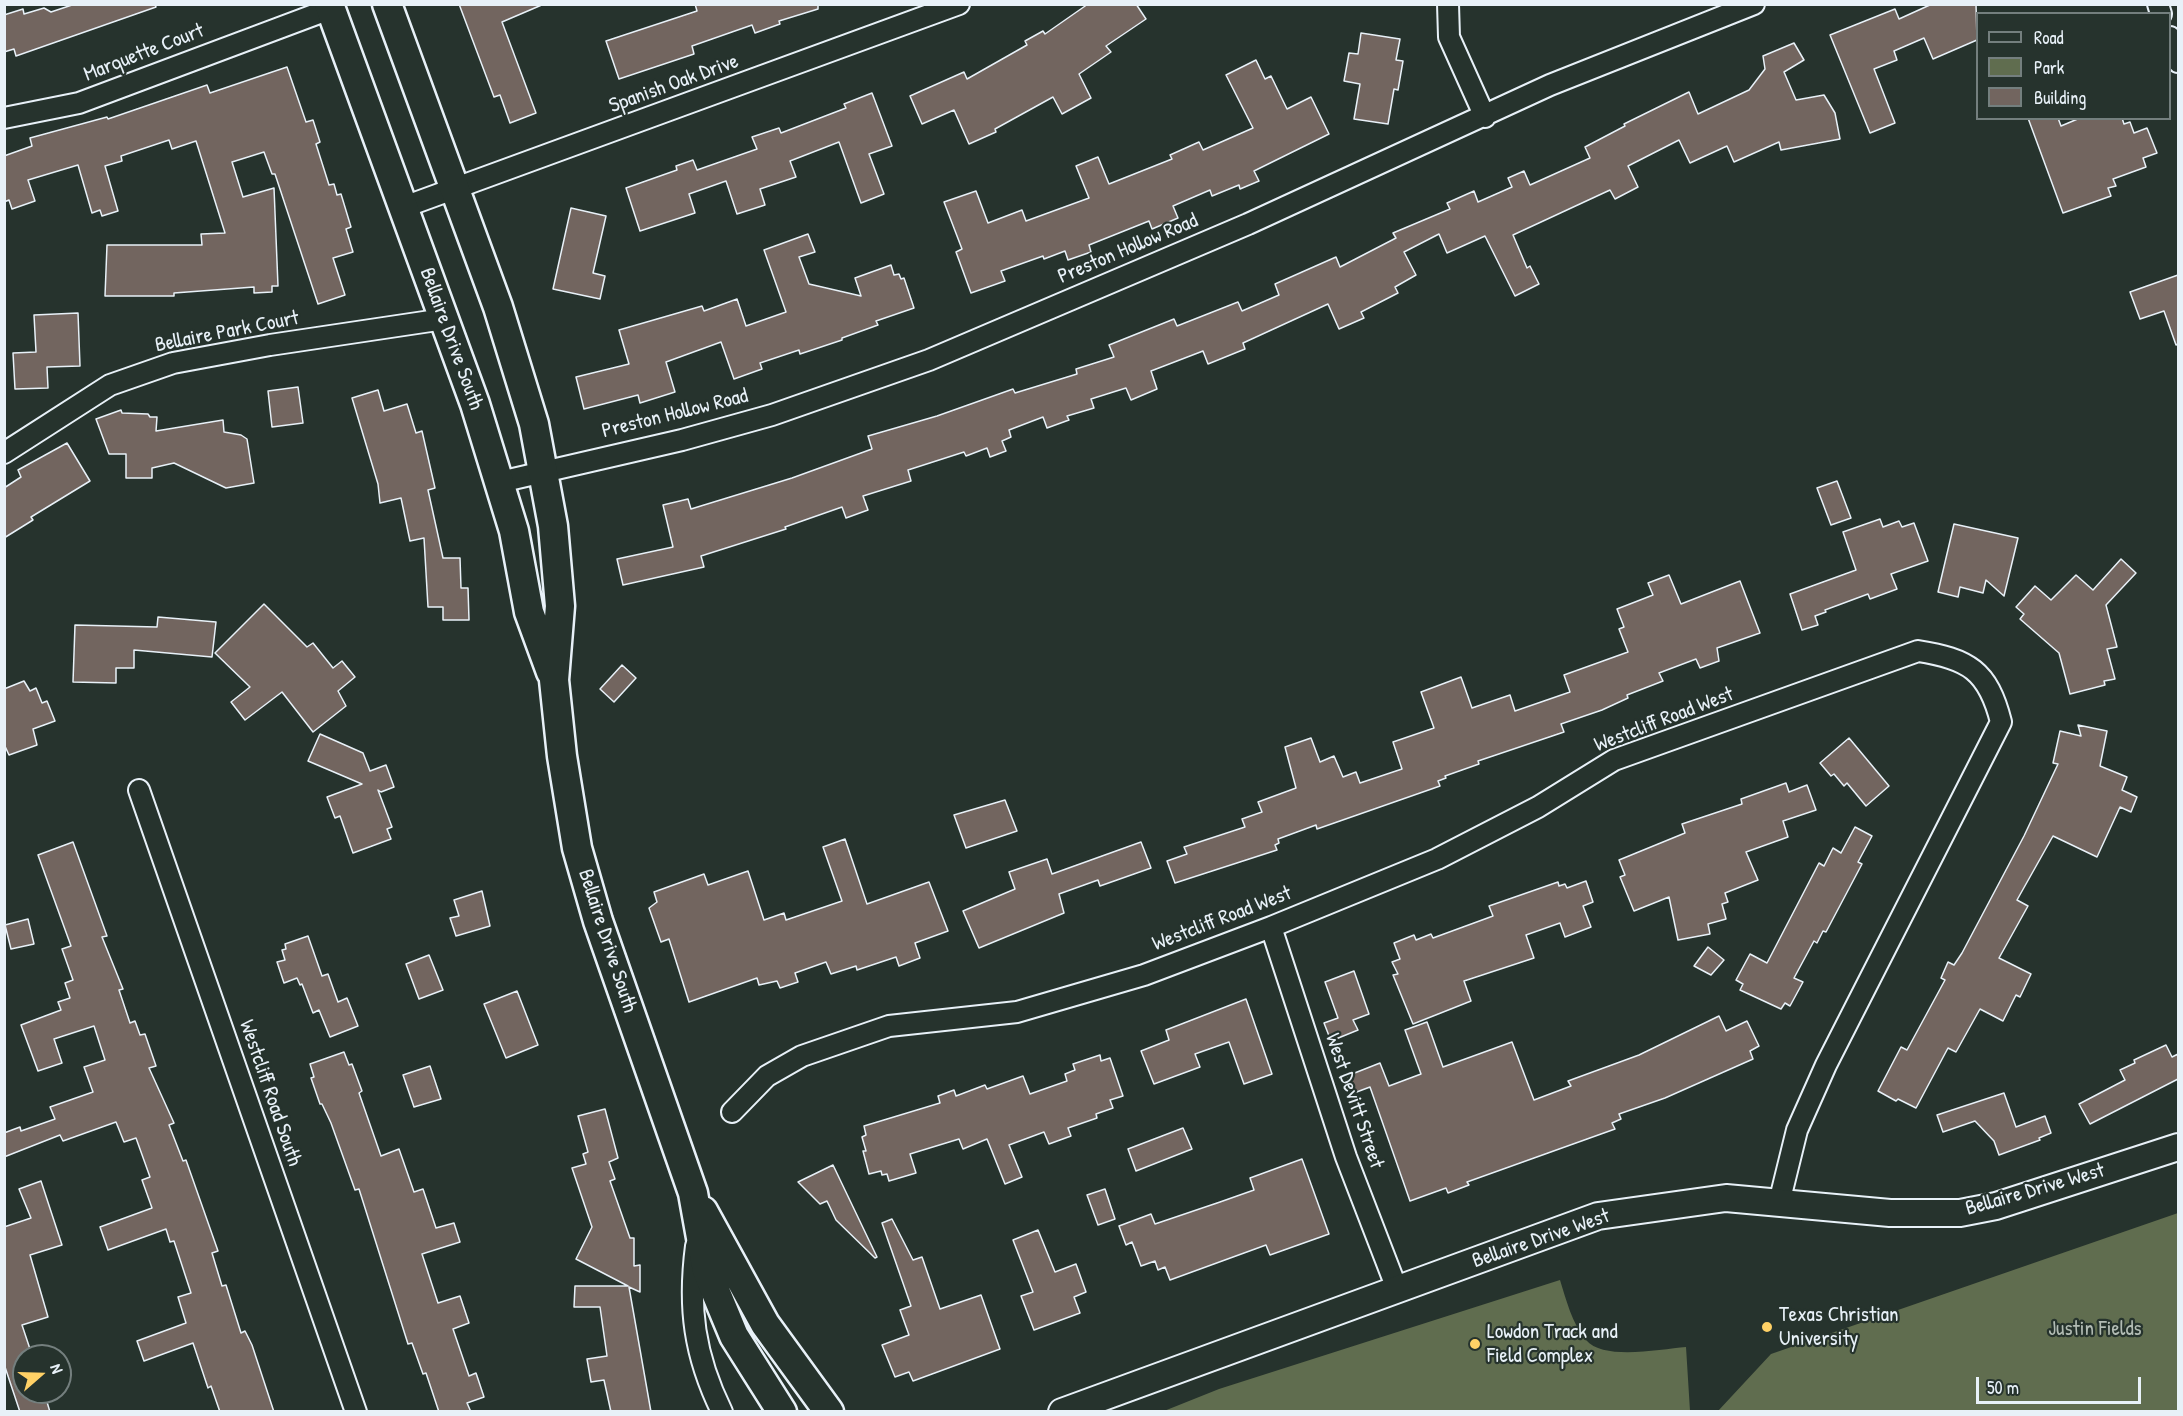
<!DOCTYPE html>
<html>
<head>
<meta charset="utf-8">
<style>
  body { margin:0 }
  #map { position:relative; width:2183px; height:1416px; overflow:hidden; background:#26332d; font-family:"Patrick Hand",sans-serif }
  canvas { display:block }
  .frame { position:absolute; inset:0; border:6px solid #e8f1f8; pointer-events:none }
  .legend { position:absolute; left:1976px; top:12px; width:195px; height:108px; box-sizing:border-box; background:#26332d; border:2px solid #747f7e; margin:0; padding:8px 10px; list-style:none; font-size:18px; color:#e8f1f8 }
  .legend li { display:flex; align-items:center; gap:12px; height:30px }
  .legend b { width:30px; border:2px solid #747f7e }
  .north { position:absolute; left:12px; top:1344px; width:60px; height:60px; box-sizing:border-box; background:#26332d; border:2px solid #747f7e; border-radius:50%; rotate:70deg; font-size:16px; font-weight:700; line-height:24px; text-align:center; color:#e8f1f8 }
  .north::after { content:''; display:block; margin:auto; width:21px; height:27px; background:#ffd166; clip-path:polygon(50% 0,100% 100%,50% 72%,0 100%) }
  .scale { position:absolute; left:1976px; top:1377px; width:165px; height:27px; box-sizing:border-box; border:3px solid #e8f1f8; border-top:0; padding-left:8px; font-size:18px; line-height:21px; white-space:nowrap; color:#e8f1f8; -webkit-text-stroke:4px #26332d; paint-order:stroke }
</style>
</head>
<body>
<div id="map">
<canvas width="2183" height="1416"></canvas>
<div class="frame"></div>
<ul class="legend">
<li><b style="height:8px;background:#26332d"></b>Road</li>
<li><b style="height:16px;background:#606d4f"></b>Park</li>
<li><b style="height:16px;background:#72655f"></b>Building</li>
</ul>
<div class="north">N</div>
<div class="scale">50 m</div>
</div>
<script>
const context = document.querySelector('canvas').getContext('2d');
context.lineJoin = 'round';
function fillPath(path, color) { context.fillStyle = color; context.fill(path, 'evenodd'); }
function strokePath(path, color, width, dash) { context.strokeStyle = color; context.lineWidth = width; context.lineCap = dash ? 'butt' : 'round'; context.setLineDash(dash || []); context.stroke(path); }
function write(font, color, halo, rows, align = 'center') {
  context.font = font + ' "Patrick Hand",sans-serif'; context.lineWidth = 4.5; context.setLineDash([]); context.textBaseline = 'middle'; context.strokeStyle = halo; context.fillStyle = color; for (const [text, x, y, turn = 0] of rows) {
    context.save(); context.translate(x, y); context.rotate((+turn || 0) * Math.PI / 180); context.textAlign = isNaN(turn) ? turn : align; if (halo) context.strokeText(text, 0, 0); context.fillText(text, 0, 0); context.restore();
  }
}
const green = new Path2D(`
  M2178 1213V1411H1718L1771 1354Z
  M1560 1280C1566 1299 1572 1324 1586 1340 1604 1361 1660 1349 1686 1347L1690 1411H1164L1219 1389Z`);
const building = new Path2D(`
  M75 4H155L156 7 16 56 14 49 4 52V15L23 9 24 14 44 8 51 12Z
  M459 4H544L502 22 536 113 510 123 500 95 494 97Z
  M695 4H818V9L779 21 780 24 755 33 752 25 692 46 694 54 619 79 606 41 697 11Z
  M1088 4H1136L1146 19 1106 46 1111 52 1079 74 1091 98 1062 114 1053 97 995 129 996 132 969 144 954 110 922 124 910 96 964 72 967 79 1027 45 1025 41 1043 31 1045 34Z
  M1932 4H1976L1977 40 1933 59 1924 38 1894 51 1897 60 1874 69 1895 123 1870 133 1830 35 1895 9 1899 19Z
  M1361 33 1400 39 1396 60 1403 61 1398 90 1394 89 1388 124 1354 119 1360 84 1344 81 1349 53 1358 54Z
  M1794 43 1804 60 1784 72 1796 100 1824 95 1835 113 1840 139 1781 150 1779 142 1734 162 1727 146 1690 163 1679 140 1628 166 1638 187 1615 199 1610 190 1513 235 1527 268 1530 266 1539 284 1515 296 1485 236 1447 253 1439 234 1404 252 1416 275 1395 287 1398 293 1361 312 1364 318 1339 329 1328 304 1243 343 1245 349 1208 364 1203 351 1151 371 1157 389 1131 400 1126 388 1091 399 1094 408 1067 416 1069 420 1047 428 1043 417 1009 430 1011 437 1002 441 1006 451 990 457 987 448 966 456 964 452 908 470 911 481 863 496 868 510 846 518 842 507 785 527 786 529 701 556 704 567 623 585 617 559 673 547 663 505 688 499 691 509 792 478 872 449 868 436 937 416 1013 389 1015 393 1077 374 1076 369 1114 357 1109 345 1174 319 1177 326 1238 302 1242 311 1279 295 1275 284 1336 257 1340 267 1396 238 1393 233 1450 209 1447 203 1474 191 1478 202 1512 187 1508 178 1524 171 1530 185 1590 158 1585 147 1625 126 1624 124 1689 92 1698 114 1749 90 1765 69 1763 56Z
  M1256 60 1265 79 1271 76 1287 109 1311 97 1329 134 1254 171 1259 181 1240 189 1239 185 1212 196 1210 190 1173 206 1178 218 1152 229 1149 221 1089 245 1091 252 1068 260 1065 251 1044 259 1043 256 1001 271 1005 281 971 293 956 252 962 249 944 202 976 191 988 223 1022 210 1026 221 1089 198 1076 166 1098 157 1109 184 1172 159 1170 155 1199 142 1203 150 1253 128 1226 75Z
  M287 67 306 122 313 120 320 142 316 144 329 185 334 184 337 195 341 194 351 227 346 229 353 252 333 258 345 295 318 304 275 174H272L264 152 232 162 243 197 274 188 278 286H272V292L254 293V287L174 293V296H105L107 245H202L201 234 225 233 196 141 172 149 169 140 121 156 122 161 105 166 118 211 102 216 100 210 92 213 78 165 28 180 35 201 12 209 9 200 4 202V156L32 146 30 138 107 117 108 119 207 85 210 93Z
  M872 93 892 146 869 154 884 194 861 203 839 142 790 161 796 177 760 189 765 205 737 214 726 181 689 194 695 213 640 231 626 188 677 170 676 166 693 160 697 170 757 149 752 137 779 128 781 133 846 108 844 104Z
  M2028 118H2058L2061 126 2080 118H2122L2124 124 2130 122 2134 133 2147 128 2157 153 2143 158 2146 167 2113 179 2116 186 2108 188 2111 196 2063 213Z
  M571 208 606 216 593 273 605 276 600 299 553 289Z
  M808 234 815 252 799 257 809 284 861 296 855 278 891 265 894 275 899 274 901 279 904 278 914 308 876 321 878 325 842 338V340L800 354 799 350 760 363 762 369 734 379 721 342 666 362 675 392 640 403 638 395 584 409 576 377 629 364 619 330 702 306 704 311 737 299 746 326 786 312 764 250Z
  M2178 275V344L2176 345 2164 311 2140 319 2130 292Z
  M78 313 80 366 47 367 48 388 15 389 13 353 36 352 34 315Z
  M298 387 303 423 272 427 268 391Z
  M378 390 384 411 407 404 416 433 422 431 435 488 428 490 443 558H460L461 588H468L469 620H443V607H428L424 538 410 541 401 498 380 503 378 484 352 398Z
  M121 410 122 413 148 414 150 417H157L156 431 223 420 224 432 241 435 247 439 254 483 226 488 174 463 152 468V478H126V454H109L96 419Z
  M67 443 90 481 31 517 33 520 4 538V488L21 477 18 470Z
  M1837 481 1851 518 1831 525 1817 488Z
  M1880 519 1883 527 1899 521 1902 527 1914 523 1928 561 1891 574 1897 589 1870 599 1868 594 1825 610 1826 612 1815 616 1818 625 1802 630 1790 594 1856 570 1843 532Z
  M1954 524 2018 538 2004 596 1986 580 1983 593 1960 587 1958 597 1938 592Z
  M2121 559 2136 573 2106 605 2117 647 2107 649 2115 679 2104 681 2105 685 2070 694 2059 653 2020 619 2024 614 2016 607 2035 586 2051 600 2076 575 2093 590Z
  M1669 575 1681 604 1740 581 1760 633 1717 648 1719 661 1700 668 1696 659 1659 673 1663 681 1627 695 1628 698 1602 710 1561 724 1564 732 1478 761 1479 764 1445 776 1446 778 1438 781 1440 786 1317 829 1316 825 1278 839 1279 843 1275 845 1277 850 1175 883 1167 861 1187 854 1184 847 1245 827 1242 819 1262 812 1258 802 1296 788 1285 747 1311 738 1320 762 1334 756 1343 777 1356 772 1360 783 1402 769 1393 742 1434 728 1421 692 1461 677 1472 708 1510 695 1515 711 1570 692 1564 675 1628 652 1619 629 1624 627 1617 609 1653 595 1648 583Z
  M264 604 307 647 313 643 333 668 342 661 355 677 338 691 346 706 313 732 282 692 245 720 231 702 250 687 215 653Z
  M158 617 216 622 212 657 134 650V668H116V683L73 682 75 625 157 627Z
  M622 665 636 678 614 702 600 689Z
  M24 681 30 691 36 688 42 703 47 701 55 721 33 729 37 745 9 755 4 744V689Z
  M2078 725 2107 731 2100 766 2127 777 2122 790 2137 797 2131 812 2120 807 2097 857 2053 836 2017 900 2028 906 1999 958 2031 974 2020 997 2016 995 2003 1021 1980 1009 1956 1052 1948 1048 1916 1108 1898 1099 1896 1101 1878 1091 1901 1047 1907 1050 1945 980 1941 978 1948 962 1954 965 1962 953 2024 836 2058 764 2053 763 2060 731 2081 736Z
  M320 734 363 753 370 771 386 765 394 787 381 792 378 790 392 827 387 829 391 839 353 853 340 816 335 818 327 797 362 784 308 761Z
  M1849 738 1889 786 1866 806 1847 783 1844 786 1834 774 1831 776 1820 763Z
  M1786 783 1789 792 1807 785 1816 810 1783 821 1788 837 1746 852 1758 880 1725 893 1728 902 1722 904 1726 919 1708 924 1710 934 1678 940 1669 897 1634 911 1620 877 1625 875 1619 860 1685 833 1682 824 1742 804 1741 799Z
  M1005 800 1017 831 966 848 954 815Z
  M1855 827 1872 836 1858 862 1862 864 1826 932 1823 931 1817 943 1814 941 1794 978 1803 982 1790 1006 1785 1003 1781 1009 1740 990 1743 984 1736 980 1750 954 1767 963 1819 863 1824 866 1833 848 1841 853Z
  M845 839 867 904 929 882 948 931 915 943 920 958 899 966 896 957 857 970 856 966 831 974 826 962 795 973 798 982 780 988 777 981 759 985 757 978 689 1002 669 939 661 942 649 908 657 902 654 892 704 874 708 885 748 871 764 920 784 913 786 920 842 901 823 847Z
  M73 842 107 936 102 937 123 989 119 990 130 1023 135 1021 140 1035 145 1034 156 1066 149 1068 174 1123 169 1125 183 1161 186 1160 218 1251 212 1253 222 1286 226 1285 241 1333 245 1331 252 1345 274 1412H220L211 1386 208 1388 193 1343 144 1361 137 1341 186 1323 178 1297 191 1293 174 1241 170 1242 166 1229 108 1250 100 1227 152 1208 142 1180 150 1177 136 1138 124 1142 116 1122 63 1141 60 1135 4 1157V1133L20 1127 21 1131 55 1119 50 1107 93 1092 84 1067 105 1060 94 1026 54 1039 62 1063 38 1071 21 1025 61 1010 58 1002 70 998 65 983 73 980 62 949 71 946 38 855Z
  M1141 842 1151 868 1100 886 1098 880 1059 894 1064 913 979 948 963 911 1015 889 1009 872 1047 859 1052 874Z
  M1586 881 1593 902 1583 906 1591 927 1565 937 1560 923 1526 935 1534 958 1464 981 1471 1001 1413 1024 1393 975 1398 974 1392 962 1400 959 1394 943 1414 935 1416 940 1431 934 1433 938 1493 916 1489 906 1558 882 1559 886 1565 884 1567 888Z
  M482 891 490 926 456 936 450 918 459 916 454 900Z
  M28 919 34 944 11 949 5 925Z
  M308 936 322 976 328 974 338 1002 347 998 358 1026 330 1037 319 1010 313 1013 302 984 300 985 297 978 284 983 277 962 285 960 282 950 286 949 285 944Z
  M1708 947 1724 960 1711 975 1694 966Z
  M429 955 443 990 419 999 406 964Z
  M1354 971 1369 1014 1353 1020 1358 1030 1331 1041 1324 1023 1338 1018 1325 982Z
  M517 991 538 1045 506 1058 484 1004Z
  M1246 999 1272 1074 1244 1084 1229 1042 1195 1054 1200 1067 1154 1084 1141 1051 1169 1040 1166 1030Z
  M1719 1016 1726 1031 1747 1021 1759 1046 1750 1051 1753 1059 1665 1098 1619 1114 1621 1119 1612 1123 1615 1129 1467 1182 1469 1185 1448 1193 1446 1188 1410 1201 1370 1087 1354 1093 1347 1076 1380 1063 1389 1086 1421 1074 1405 1030 1427 1022 1443 1067 1512 1042 1534 1100 1571 1086 1568 1081 1639 1055Z
  M2166 1045 2172 1057 2178 1054V1079L2090 1124 2079 1104 2125 1080 2120 1070 2135 1063 2134 1060Z
  M344 1052 349 1065 352 1064 362 1091 359 1093 381 1156 399 1149 414 1192 423 1189 436 1228 454 1223 460 1242 422 1254 438 1303 460 1296 469 1323 453 1329 469 1376 476 1373 484 1397 467 1403 471 1412H439L426 1373 423 1374 412 1343 408 1344 359 1189 355 1190 331 1123 322 1104H320L311 1078 314 1077 310 1064Z
  M1100 1055 1101 1061 1110 1058 1123 1096 1110 1100 1113 1108 1096 1114 1097 1118 1068 1128 1071 1136 1049 1144 1044 1132 1009 1145 1022 1177 1005 1184 987 1139 963 1149 959 1139 910 1154 916 1173 889 1181 887 1174 882 1175 881 1171 869 1174 863 1151H866L862 1137 866 1135 864 1126 940 1103 938 1096 954 1090 956 1096 985 1085 987 1089 1023 1076 1030 1094 1067 1081 1065 1074 1075 1070 1073 1064Z
  M430 1066 441 1099 414 1107 403 1075Z
  M2004 1093 2016 1127 2045 1116 2051 1133 2039 1138 2040 1140 1999 1155 1994 1141 1975 1121 1943 1132 1937 1115Z
  M605 1109 618 1158 609 1162 615 1179 610 1181 630 1238H634V1266L640 1265V1292L629 1287 651 1412H611L604 1380 591 1382 587 1359 607 1356 600 1307H574L575 1286H628L576 1259 592 1227 572 1168 586 1164 583 1154 588 1152 578 1116Z
  M1183 1128 1192 1149 1136 1171 1128 1149Z
  M1302 1159 1329 1234 1270 1255 1266 1245 1170 1280 1165 1267 1158 1270 1155 1261 1141 1266 1132 1242 1126 1245 1119 1226 1151 1214 1155 1224 1220 1202 1254 1190 1250 1178Z
  M833 1165 877 1257 875 1258 836 1220 827 1201 820 1204 798 1182Z
  M41 1181 62 1245 30 1255 48 1317 22 1325 32 1355 24 1356V1392H44L50 1412H20L4 1364V1227L31 1218 19 1189Z
  M1105 1189 1115 1219 1098 1225 1087 1195Z
  M892 1219 913 1260 922 1257 940 1309 981 1295 1000 1349 913 1381 909 1372 895 1377 882 1345 909 1335 900 1310 911 1306 882 1223Z
  M1038 1230 1055 1272 1076 1264 1086 1292 1074 1297 1080 1313 1034 1330 1021 1296 1033 1292 1013 1240Z`);
const minor = new Path2D(`
  M1448 4 1449 37 1485 117
  M2158 4 2161 14
  M2170 37 2178 62
  M4 118 79 103 330 9
  M404 207 959 4
  M4 453 110 385 173 363 270 345 444 319
  M500 482 682 440 772 415 929 360 1248 224 1550 85 1754 4
  M139 790 356 1412
  M1271 927 1346 1157 1397 1289
  M732 1112 767 1076 802 1056 889 1026 1017 1012 1144 975 1271 927 1437 859 1538 807 1614 760 1918 651C1968 659 1988 670 2001 722L1826 1065 1797 1130 1779 1203
  M696 1246C688 1307 694 1355 722 1412`);
const tertiary = new Path2D(`
  M1062 1412 1598 1216 1726 1198 1890 1213H1960L1996 1206 2178 1147`);
const secondary = new Path2D(`
  M329 4 475 404 514 531 529 612 551 672
  M387 4 498 307 534 424 553 526 560 606 554 680 562 756 577 848 598 921 693 1193 707 1271 734 1336 782 1412
  M703 1211 765 1324 829 1412`);
const markers = [
  [1767,1327,6,"#ffd166"],
  [1475,1344,6,"#ffd166"]
];
const streetNames = [
  ["Marquette Court",144,53,-21],
  ["Spanish Oak Drive",674,84,-20],
  ["Preston Hollow Road",1128,249,-23],
  ["Bellaire Park Court",227,332,-11],
  ["Bellaire Drive South",451,339,70],
  ["Preston Hollow Road",675,414,-14],
  ["Westcliff Road West",1664,720,-21],
  ["Westcliff Road West",1222,919,-21],
  ["Bellaire Drive South",607,941,72],
  ["Westcliff Road South",270,1093,71],
  ["West Devitt Street",1354,1101,71],
  ["Bellaire Drive West",2035,1190,-16],
  ["Bellaire Drive West",1541,1239,-19]
];
const poiNames = [
  ["Texas Christian",1779,1315],
  ["University",1779,1339],
  ["Lowdon Track and",1487,1332],
  ["Field Complex",1487,1356]
];
const parkNames = [
  ["Justin Fields",2095,1329]
];
fillPath(green, '#606d4f');
fillPath(building, '#72655f');
strokePath(building, '#e8f1f8', 1.5);
strokePath(minor, '#e8f1f8', 24);
strokePath(tertiary, '#e8f1f8', 30);
strokePath(secondary, '#e8f1f8', 33);
strokePath(minor, '#26332d', 20);
strokePath(tertiary, '#26332d', 26);
strokePath(secondary, '#26332d', 28);
for (const [x, y, r, color] of markers) { const dot = new Path2D(); dot.arc(x, y, r, 0, 2 * Math.PI); context.fillStyle = color; context.fill(dot); strokePath(dot, '#26332d', 2); }
write('21px', '#e8f1f8', '#26332d', streetNames);
write('21px', '#e8f1f8', '#26332d', poiNames, 'left');
write('21px', '#b2bcb4', '#26332d', parkNames);
</script>
</body>
</html>
